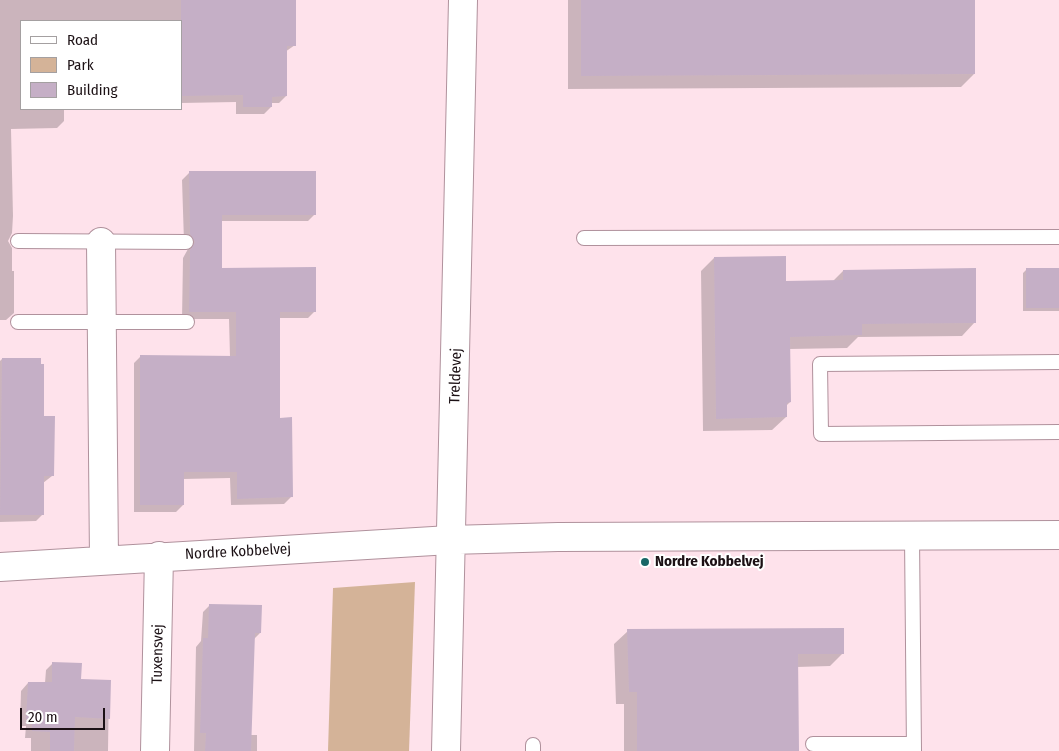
<!DOCTYPE html>
<html>
<head>
<meta charset="utf-8">
<style>
  body { margin:0 }
  #map { position:relative; width:1059px; height:751px; overflow:hidden; background:#fee2eb; font-family:"Fira Sans Condensed",sans-serif }
  canvas { display:block }
  .legend { position:absolute; left:20px; top:20px; width:162px; height:90px; box-sizing:border-box; background:#fff; border:1px solid #a4a0a1; margin:0; padding:6px 9px; list-style:none; font-size:15px; color:#1c1115 }
  .legend li { display:flex; align-items:center; gap:10px; height:25px }
  .legend b { width:25px; border:1px solid #a4a0a1 }
  .scale { position:absolute; left:20px; top:708px; width:85px; height:22px; box-sizing:border-box; border:2px solid #1c1115; border-top:0; padding-left:6px; font-size:15px; line-height:18px; white-space:nowrap; color:#1c1115; -webkit-text-stroke:4px #fff; paint-order:stroke }
</style>
</head>
<body>
<div id="map">
<canvas width="1059" height="751"></canvas>
<ul class="legend">
<li><b style="height:6px;background:#fff"></b>Road</li>
<li><b style="height:14px;background:#d4b398"></b>Park</li>
<li><b style="height:14px;background:#c5afc6"></b>Building</li>
</ul>
<div class="scale">20 m</div>
</div>
<script>
const context = document.querySelector('canvas').getContext('2d');
context.lineJoin = 'round';
function fillPath(path, color) { context.fillStyle = color; context.fill(path, 'evenodd'); }
function strokePath(path, color, width, dash) { context.strokeStyle = color; context.lineWidth = width; context.lineCap = dash ? 'butt' : 'round'; context.setLineDash(dash || []); context.stroke(path); }
function write(font, color, halo, rows, align = 'center') {
  context.font = font + ' "Fira Sans Condensed",sans-serif'; context.lineWidth = 4; context.setLineDash([]); context.textBaseline = 'middle'; context.strokeStyle = halo; context.fillStyle = color; for (const [text, x, y, turn = 0] of rows) {
    context.save(); context.translate(x, y); context.rotate((+turn || 0) * Math.PI / 180); context.textAlign = isNaN(turn) ? turn : align; if (halo) context.strokeText(text, 0, 0); context.fillText(text, 0, 0); context.restore();
  }
}
const green = new Path2D(`
  M415 582 409 751H328L333 588Z`);
const shadow = new Path2D(`
  M0 0H296L295 45 285 52 286 96 279 103H271V107L264 114H236V102L181 103V21H21V109H64V121L57 128 11 129 13 216 12 233 8 241 12 248V271H14V313L6 320H0Z
  M568 0H974V74L961 87 568 89Z
  M189 173 315 214 308 221H221L220 269 315 311 308 318H279V419L291 497 284 504 231 505 230 478 183 479V505L176 512H134V363L141 356 230 357 229 319H182L183 258 188 249 184 242 182 180Z
  M714 258 784 282 833 281 843 271 975 322 962 336 858 337 847 348 789 349 790 402 786 406V417L772 430 703 431 701 271Z
  M1026 270H1059V311H1023V273Z
  M2 359 52 476 43 483V514L36 521 0 522V361Z
  M210 605 260 633 254 639 250 735H257V751H194L196 647 201 641 203 612Z
  M628 631 843 653 830 666 797 667 798 751H624V704H616L614 644Z
  M53 663 80 681H109L108 751H31V738H25L26 726H20L21 691 28 683H45L46 670Z`);
const building = new Path2D(`
  M181 0H296V46H287V96L272 97V107H243V95L181 96Z
  M581 0H975V74L581 76Z
  M189 171H316V215H222V268L316 267V312H280V418L292 417 293 497 237 499V472H184V505H140V355L236 356V312H189L190 250 195 242 190 234Z
  M786 256V281L843 280V270L976 268V323L862 324V335L790 337 791 402 787 403V417L716 419 714 257Z
  M1026 268H1059V308H1026Z
  M2 358H41V364H44V416H55L54 476H44V515H0Z
  M209 604 262 605 261 633H255L251 751H205L206 733H200L203 638H208Z
  M844 628V654H798L799 751H637V692H629L627 629Z
  M52 662 82 663 81 679 111 680 110 719 75 717 74 751H50V732L32 731V719H26L28 682H52Z`);
const service = new Path2D(`
  M584 238 1059 237
  M18 241 186 242
  M18 322H187
  M1059 362 820 364 821 434 1059 432
  M912 536 914 751
  M813 744H914
  M533 745V751`);
const minor = new Path2D(`
  M101 242 104 560
  M0 567 450 540
  M155 751 159 556`);
const tertiary = new Path2D(`
  M450 540 558 537 1059 535
  M446 751 463 0`);
const markers = [
  [645,562,5,"#196767"]
];
const streetNames = [
  ["Treldevej",456,376,-88],
  ["Nordre Kobbelvej",238,552,-3],
  ["Tuxensvej",158,654,-89]
];
const poiNames = [
  ["Nordre Kobbelvej",655,562]
];
fillPath(green, '#d4b398');
fillPath(shadow, '#0003');
fillPath(building, '#c5afc6');
strokePath(service, '#b0919c', 16);
strokePath(minor, '#b0919c', 30);
strokePath(tertiary, '#b0919c', 30);
strokePath(service, '#fff', 14);
strokePath(minor, '#fff', 28);
strokePath(tertiary, '#fff', 28);
for (const [x, y, r, color] of markers) { const dot = new Path2D(); dot.arc(x, y, r, 0, 2 * Math.PI); context.fillStyle = color; context.fill(dot); strokePath(dot, '#fff', 2); }
write('15px', '#1c1115', '#fff', streetNames);
write('bold 15px', '#1c1115', '#fff', poiNames, 'left');
</script>
</body>
</html>
